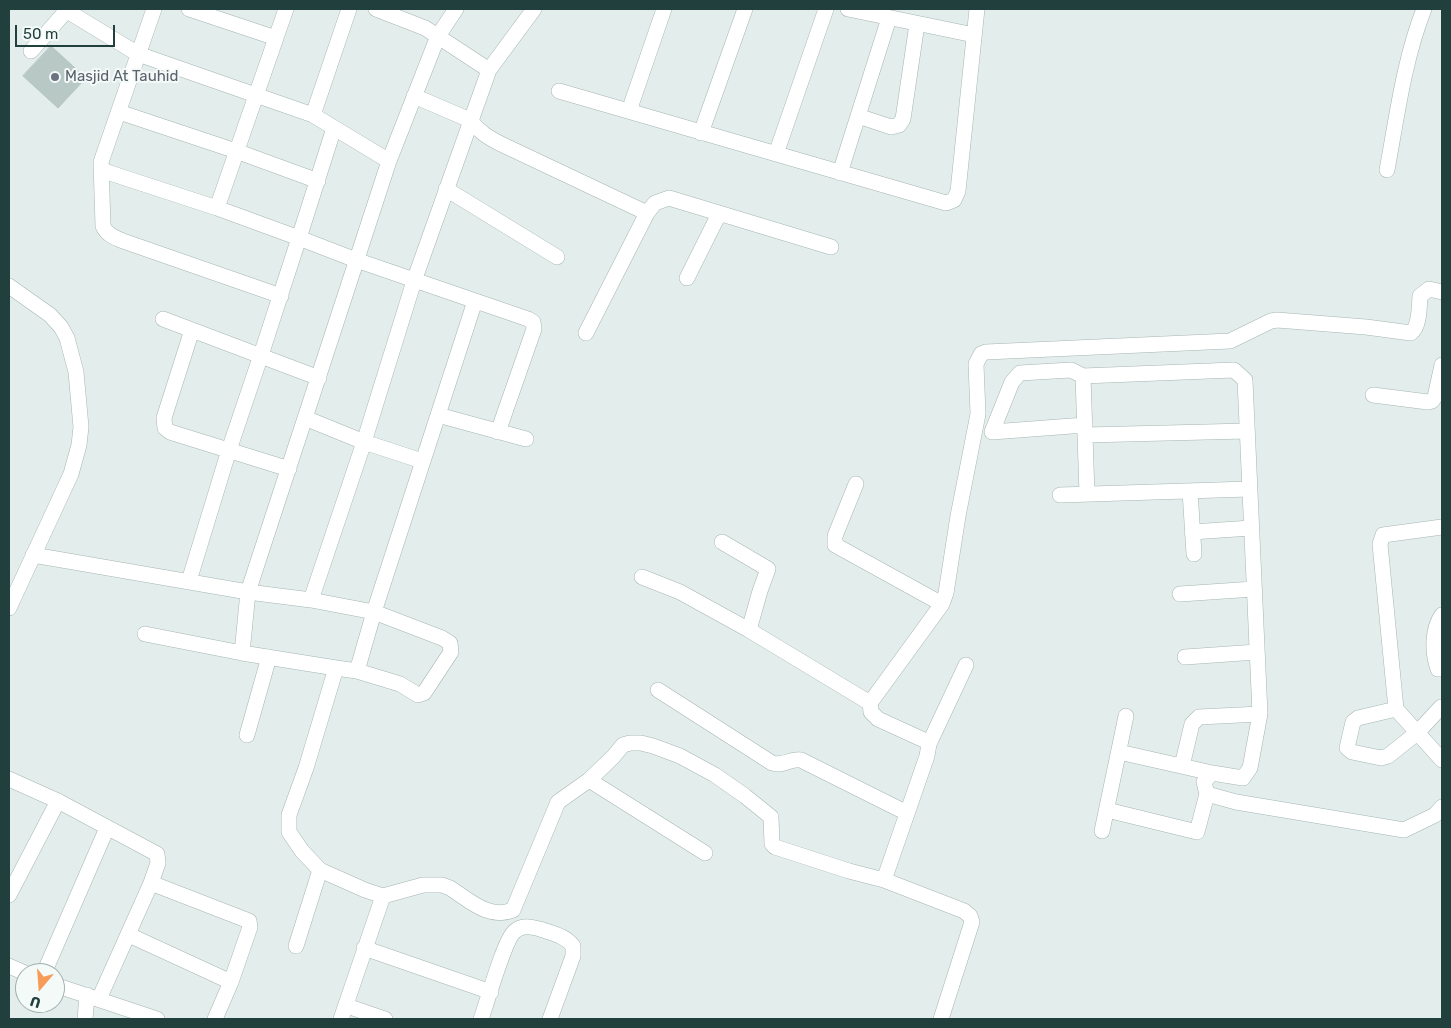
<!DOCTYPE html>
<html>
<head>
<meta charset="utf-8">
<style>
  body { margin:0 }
  #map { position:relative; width:1451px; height:1028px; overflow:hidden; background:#e3edeb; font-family:Rubik,sans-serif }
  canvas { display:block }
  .frame { position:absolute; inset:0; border:10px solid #21403d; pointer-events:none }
  .north { position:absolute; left:15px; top:963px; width:50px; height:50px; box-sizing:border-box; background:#f4faf8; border:1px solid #a0b0ad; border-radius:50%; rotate:198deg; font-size:14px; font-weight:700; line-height:20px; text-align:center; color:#21403d }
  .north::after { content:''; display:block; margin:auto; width:18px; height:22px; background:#f89b56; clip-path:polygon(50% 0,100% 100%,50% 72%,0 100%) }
  .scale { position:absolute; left:15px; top:25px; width:100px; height:22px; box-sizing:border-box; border:2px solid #21403d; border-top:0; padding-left:6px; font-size:15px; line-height:18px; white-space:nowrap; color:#21403d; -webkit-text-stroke:4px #f4faf8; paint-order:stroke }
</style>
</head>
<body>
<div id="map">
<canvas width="1451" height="1028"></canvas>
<div class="frame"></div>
<div class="north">U</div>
<div class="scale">50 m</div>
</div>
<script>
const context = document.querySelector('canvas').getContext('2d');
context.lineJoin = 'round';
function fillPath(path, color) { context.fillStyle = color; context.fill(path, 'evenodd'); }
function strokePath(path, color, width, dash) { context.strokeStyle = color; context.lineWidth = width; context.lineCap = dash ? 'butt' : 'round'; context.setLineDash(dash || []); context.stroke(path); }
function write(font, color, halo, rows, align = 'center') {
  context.font = font + ' Rubik,sans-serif'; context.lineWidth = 4; context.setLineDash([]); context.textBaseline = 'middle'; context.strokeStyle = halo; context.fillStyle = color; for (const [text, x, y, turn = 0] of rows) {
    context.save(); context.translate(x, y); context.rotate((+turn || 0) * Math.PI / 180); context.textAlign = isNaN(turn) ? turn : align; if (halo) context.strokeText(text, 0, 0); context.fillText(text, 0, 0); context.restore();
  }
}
const building = new Path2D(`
  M51 46 86 78 58 108 23 76Z`);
const minor = new Path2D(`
  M64 9 138 54 313 115 389 161
  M154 9 101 162 103 226C107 235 114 237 123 241L281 296
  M189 9 276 38
  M376 9 425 28 489 70
  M848 9 974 35
  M31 51 67 10
  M559 91 946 203 954 200 958 191 977 9
  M414 96 470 120C479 132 489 138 501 144L647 213 655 203 669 198 831 247
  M629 111 664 9
  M119 112 236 151 318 181
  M313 115 349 9
  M858 116 891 127 899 125 903 119 917 24
  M701 133 745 9
  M776 154 826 9
  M102 168 107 172 217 208 299 238 334 128
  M1387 170C1397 116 1404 60 1424 9
  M840 173 889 18
  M446 189 557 257
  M217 208 286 9
  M687 278 719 214
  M9 286 50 315 61 327 67 338 76 372 81 427 79 445 71 474 9 608
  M163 319 319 378
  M192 330 164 418 165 428 170 432 289 469
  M586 333 647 213
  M1083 376 1087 494
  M1373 395 1428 402 1432 401 1435 397 1442 365
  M438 415 526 439
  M305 418 389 161 438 36 456 9
  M1085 425 992 432 1012 382 1020 373 1071 370 1083 376 1234 370 1245 380 1260 714 1250 768 1243 778 1212 773 1204 782 1207 794 1236 802 1404 830 1435 815 1442 807
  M1086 435 1247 431
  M856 484 835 536V545L942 604
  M1190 491 1194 554
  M1060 495 1249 489
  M1442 527 1383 535 1380 544 1396 709 1442 760
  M1192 532 1251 528
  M722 542 768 569 760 591 749 630 870 703
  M33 555 248 592 311 600 364 442 414 281 489 70 534 9
  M642 577 680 592 749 630
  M189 581 229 450 261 355 299 238 356 260 528 319 533 322 534 329 498 432
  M1180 594 1254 589
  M311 600 374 612 357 671 400 684 418 695 424 693 451 652 450 643 442 638 374 612 475 301
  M1442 615C1432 629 1432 652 1438 669H1442
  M145 634 242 653 336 668
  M242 653 248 592 305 418 364 442 422 461
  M1185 657 1257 652
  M357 671 336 668 306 768 289 815V832L302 851 320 870 365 890 383 896 423 885H442L450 888C469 900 489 920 513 910L558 802 589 780 613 757 623 745 630 743H641L653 746 680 756 715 775 745 796 771 817 772 844 775 847 849 871 884 880 927 756 929 744 926 741 878 719 871 712 870 703 942 604 946 593 958 516 978 414 976 364 981 354 986 352 1230 341 1271 321 1277 320 1366 327 1411 333C1420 326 1419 307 1420 296L1429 289 1442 292
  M658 690 772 763C784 767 789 758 801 760L907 813
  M1396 709 1358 718 1353 722 1347 748 1352 752 1381 758 1388 756 1417 733 1441 707
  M247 735 269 657
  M929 744 966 665
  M1119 752 1212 773
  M1182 766 1192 724 1199 717 1260 714
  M9 779 58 801 157 854 158 863 151 883 249 921 250 927 231 982
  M589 780 705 853
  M1107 810 1197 832 1207 794
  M1102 831 1126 716
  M884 880 964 911 970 916 972 922 941 1019
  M9 895 58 801
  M129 935 231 982 215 1019
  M296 946 320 870
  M364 948 491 992
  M9 966 25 973
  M44 973 107 828
  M55 985 157 1019
  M99 999 151 883
  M347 1006 385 1019
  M85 1019 87 995
  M341 1019 383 896
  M481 1019C487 1003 504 941 514 932 522 924 533 927 543 930 555 934 565 936 573 946V956L550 1019`);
const markers = [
  [55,77,5,"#6b7280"]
];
const worshipNames = [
  ["Masjid At Tauhid",65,77]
];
fillPath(building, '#b8c8c4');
strokePath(building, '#b5c7c3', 1);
strokePath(minor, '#a5b6b3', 16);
strokePath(minor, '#fff', 15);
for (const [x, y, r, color] of markers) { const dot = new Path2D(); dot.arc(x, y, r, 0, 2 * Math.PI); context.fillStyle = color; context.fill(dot); strokePath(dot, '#f4faf8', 2); }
write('15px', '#5b616d', '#f4faf8', worshipNames, 'left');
</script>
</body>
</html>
